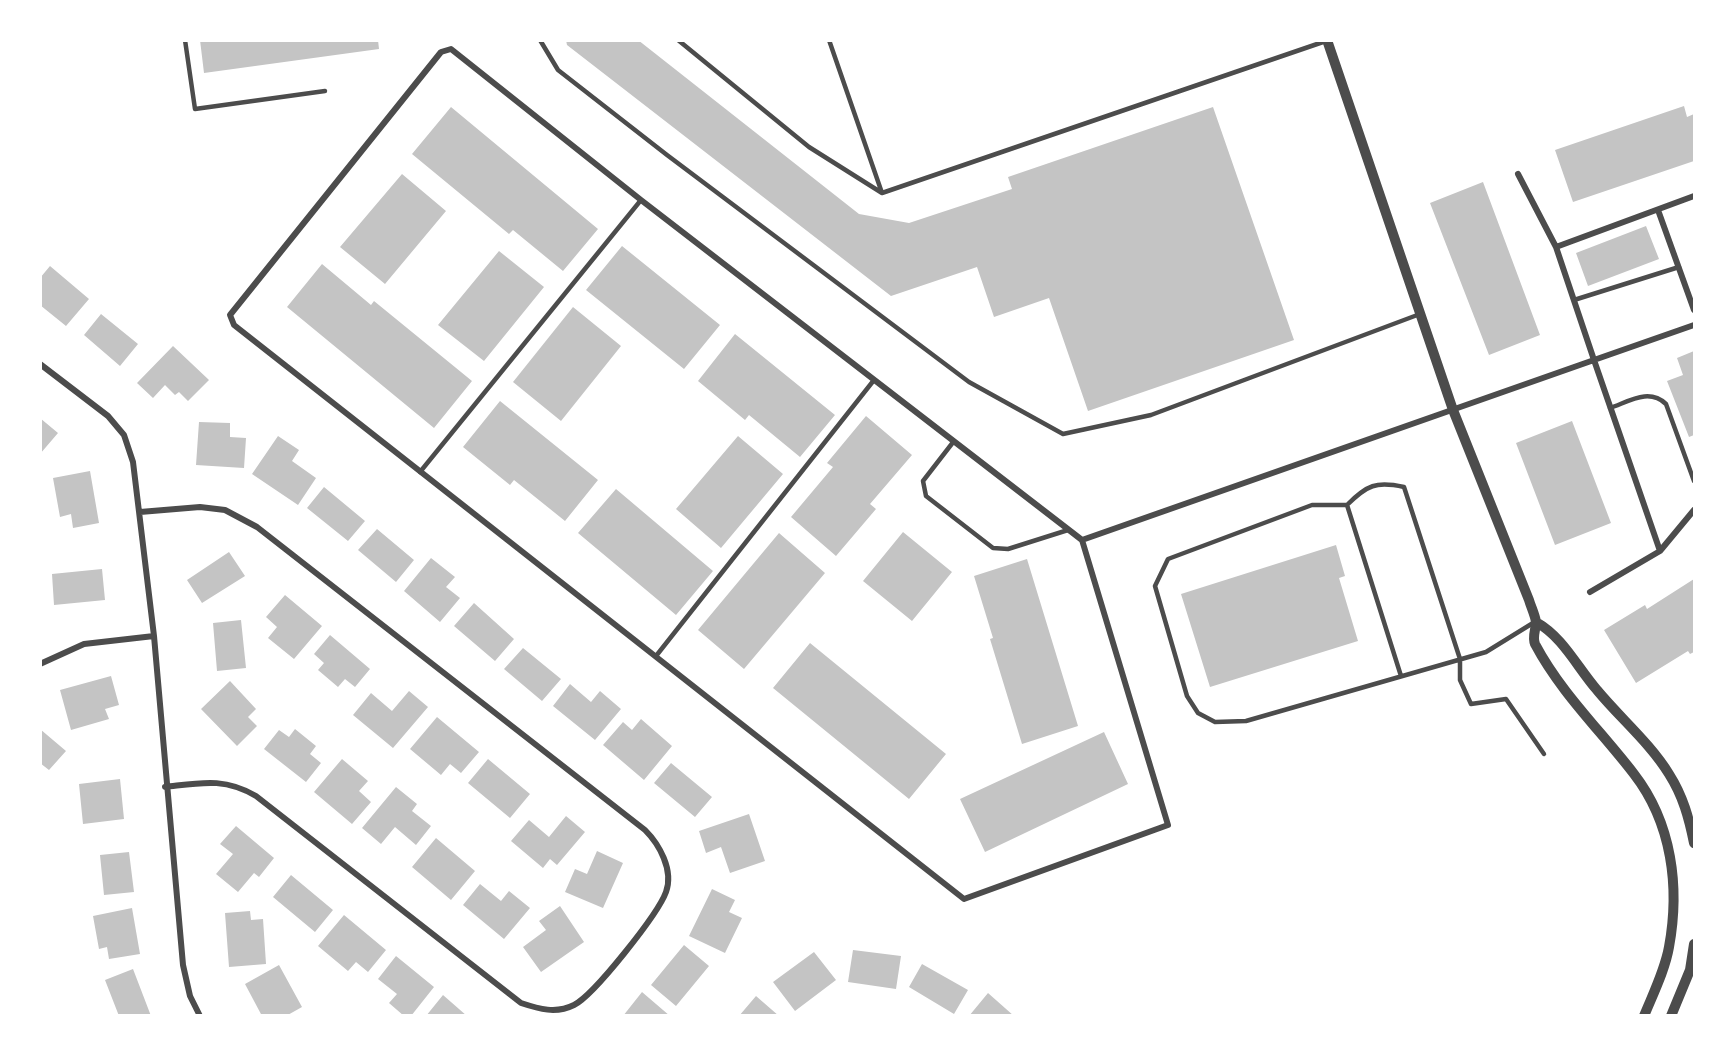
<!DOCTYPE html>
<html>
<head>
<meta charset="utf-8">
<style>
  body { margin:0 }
  #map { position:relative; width:1735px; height:1056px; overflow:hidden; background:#fff; font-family:"IBM Plex Serif",serif }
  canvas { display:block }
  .frame { position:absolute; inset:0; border:42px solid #fff; pointer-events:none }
</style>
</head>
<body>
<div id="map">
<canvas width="1735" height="1056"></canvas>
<div class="frame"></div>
</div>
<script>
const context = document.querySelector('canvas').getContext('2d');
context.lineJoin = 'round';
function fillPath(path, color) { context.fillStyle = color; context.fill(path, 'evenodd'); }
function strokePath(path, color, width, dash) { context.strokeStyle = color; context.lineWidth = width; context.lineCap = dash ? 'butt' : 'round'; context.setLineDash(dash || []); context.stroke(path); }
const building = new Path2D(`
  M200 40H378L379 49 204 73Z
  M566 40H638L859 214 909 223 1012 189 1008 177 1213 107 1294 340 1088 411 1049 298 994 317 977 267 891 296 567 45Z
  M1684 106 1687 117 1694 114V161L1573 202 1555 150Z
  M451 107 598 229 563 271 513 230 509 234 412 154Z
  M402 174 446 211 385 284 340 247Z
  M1483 182 1540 335 1489 355 1430 203Z
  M1646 226 1659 259 1588 286 1576 253Z
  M622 246 720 325 684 369 586 290Z
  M499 251 544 287 484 361 438 325Z
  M322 264 371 305 374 301 472 381 434 428 287 307Z
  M50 266 89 299 66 326 40 305V278Z
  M573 307 621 346 561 421 513 382Z
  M101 314 138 344 120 366 84 335Z
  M735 334 835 415 800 457 749 415 745 420 698 381Z
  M173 346 209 380 188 401 179 392 175 395 165 385 153 398 137 383Z
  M1694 351V435L1689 437 1667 381 1683 375 1677 358Z
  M500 401 598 480 565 521 514 480 510 485 463 447Z
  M866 416 912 455 870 504 876 509 836 556 791 517 833 467 827 463Z
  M40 418 58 433 40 454Z
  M1572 421 1611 523 1555 545 1516 443Z
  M199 422 230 423V437L246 438 244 468 196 465Z
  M278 436 299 450 292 461 316 478 298 505 252 474Z
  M738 436 783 474 721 548 676 509Z
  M90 471 99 523 73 528 71 514 60 517 53 478Z
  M324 487 365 521 348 541 307 508Z
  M616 489 713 571 676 615 578 533Z
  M377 529 414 560 396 582 358 550Z
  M903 532 952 572 912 621 863 581Z
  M779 533 825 573 744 669 698 630Z
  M1336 545 1345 576 1339 578 1358 641 1210 687 1181 594Z
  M229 552 245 576 202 603 187 580Z
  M431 558 455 577 446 587 460 598 440 622 404 591Z
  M1027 559 1078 726 1022 744 990 639 993 638 974 576Z
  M102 569 105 600 54 605 52 574Z
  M1694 579V652L1690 654 1688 651 1636 683 1604 630 1645 605 1647 609Z
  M285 595 322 626 294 659 268 638 277 627 266 617Z
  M474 603 514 639 495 661 454 626Z
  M241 620 246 668 217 671 213 623Z
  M330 635 370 669 355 687 345 679 338 687 318 670 324 663 314 654Z
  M810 643 946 754 909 799 773 688Z
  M523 648 561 679 542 701 504 669Z
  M111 676 119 705 105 709 109 719 71 730 60 690Z
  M230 681 256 709 248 717 257 726 237 746 201 709Z
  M570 684 591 702 600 691 621 709 595 740 553 706Z
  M409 691 428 707 393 748 353 715 371 693 392 711Z
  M437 717 479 752 461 773 450 764 441 775 410 749Z
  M641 719 672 746 644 780 603 745 623 722 632 730Z
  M40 729 66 751 49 770 40 763Z
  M295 729 316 746 310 754 321 763 306 782 264 749 279 730 289 737Z
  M1104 732 1128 784 985 852 960 799Z
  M342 759 368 781 359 791 371 802 352 824 314 792Z
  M488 759 530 794 510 818 468 783Z
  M671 763 712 797 695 817 654 783Z
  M120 779 124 819 83 824 79 784Z
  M396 787 417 804 412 811 431 826 416 845 395 827 381 844 362 828Z
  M749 814 765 861 730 873 721 847 706 853 699 831Z
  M566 816 585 832 557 865 550 859 543 868 511 841 529 820 549 837Z
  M236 826 274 858 259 877 254 873 238 892 216 874 233 854 220 844Z
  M436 838 475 871 451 900 412 867Z
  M597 851 623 863 603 908 565 892 575 869 587 874Z
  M129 852 134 892 104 895 100 855Z
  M291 875 333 910 315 932 273 897Z
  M480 884 501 901 509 891 530 908 504 939 463 905Z
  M712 889 735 900 729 912 742 918 725 953 689 936Z
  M560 906 584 942 541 972 523 947 546 930 539 921Z
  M132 908 140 954 109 959 107 947 99 949 93 916Z
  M250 911 251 920 263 919 266 964 229 967 225 913Z
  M344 915 386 950 368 972 356 962 348 971 318 946Z
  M684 945 709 966 676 1006 651 985Z
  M853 950 901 956 896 989 848 982Z
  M814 952 836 980 795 1011 773 982Z
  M396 956 434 987 411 1016H404L389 1003 397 994 378 979Z
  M922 964 968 990 954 1014 909 987Z
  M279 965 302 1007 286 1016H262L245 984Z
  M133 969 151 1016H119L105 980Z
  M642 992 670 1016H623Z
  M988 993 1014 1016H969Z
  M443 995 467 1016H426Z
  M756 996 779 1016H739Z`);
const service = new Path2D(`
  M185 40 195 109 325 91
  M540 40 558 70 667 155 969 382 1063 434 1151 415 1420 314
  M678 40 809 147 882 193
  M829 40 882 193 1326 41
  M1574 300 1679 267
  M1610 408C1630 401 1649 388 1666 404L1694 481
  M954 441 923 481 926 496 993 548 1008 549 1068 530
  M420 472 641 200
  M1347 505 1401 676
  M1533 623 1486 652 1246 721 1215 722 1198 713 1187 696 1155 586 1168 559 1312 505H1347C1367 485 1376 481 1404 487L1460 659V680L1471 704 1506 699 1544 754
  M656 656 874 380`);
const minor = new Path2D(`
  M1518 174 1556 247
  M1658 210 1694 310
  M40 364 108 416 124 435 133 462 154 636 183 965 190 996 200 1016
  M140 512 200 507 225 510 257 527 645 830C659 844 674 870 666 892 658 914 594 995 574 1005 556 1014 539 1009 521 1003L256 796C224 777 200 783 165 787
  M1082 540 1168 825 964 899 234 325 230 315 441 52 451 49 641 200 1082 540 1594 360 1556 247 1694 196
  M1660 551 1594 360 1694 325
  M1590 592 1660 551 1694 510
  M40 664 84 644 154 636`);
const tertiary = new Path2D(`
  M1327 40 1453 410 1529 600C1531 607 1535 615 1536 622 1536 629 1532 637 1535 644 1561 693 1601 731 1634 774 1672 823 1680 887 1669 947 1665 970 1653 994 1644 1016
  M1536 622C1563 637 1577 667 1597 690 1620 718 1650 743 1669 774 1683 796 1689 818 1694 843
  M1671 1016 1690 970 1694 944`);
fillPath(building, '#c4c4c4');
strokePath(service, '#4c4c4c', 4.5);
strokePath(minor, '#4c4c4c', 6);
strokePath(tertiary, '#4c4c4c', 10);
</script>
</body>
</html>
